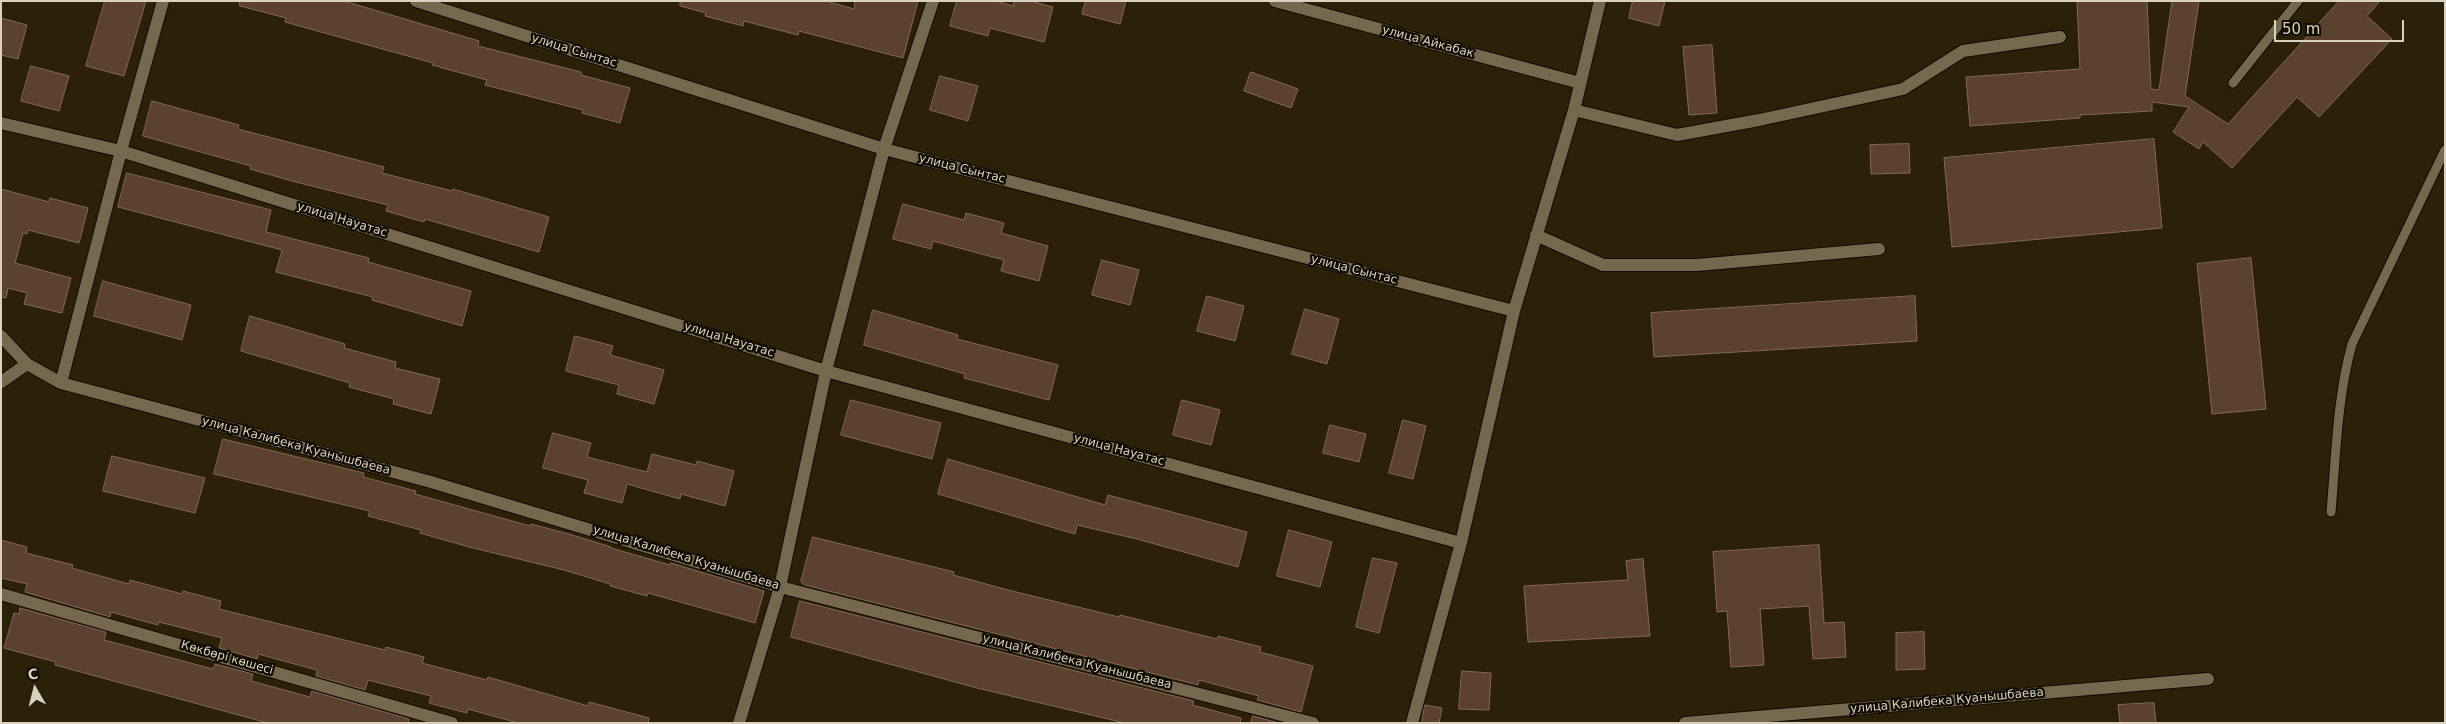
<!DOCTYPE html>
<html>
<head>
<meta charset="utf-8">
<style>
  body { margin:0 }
  #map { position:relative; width:2446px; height:724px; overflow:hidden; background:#2c2108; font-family:"DejaVu Sans",sans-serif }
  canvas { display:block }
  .frame { position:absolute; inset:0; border:2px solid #d9d2c3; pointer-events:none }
  .north { position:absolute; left:10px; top:664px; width:50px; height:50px; -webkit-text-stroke:4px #100c03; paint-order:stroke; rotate:352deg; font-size:14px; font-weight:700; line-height:20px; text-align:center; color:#d9d2c3 }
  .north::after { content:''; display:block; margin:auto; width:18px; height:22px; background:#d9d2c3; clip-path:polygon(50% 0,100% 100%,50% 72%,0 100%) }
  .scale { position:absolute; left:2274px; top:20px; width:130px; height:22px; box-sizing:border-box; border:2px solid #d9d2c3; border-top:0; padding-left:6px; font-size:15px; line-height:18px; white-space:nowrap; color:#d9d2c3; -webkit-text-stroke:4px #100c03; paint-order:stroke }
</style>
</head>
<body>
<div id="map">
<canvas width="2446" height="724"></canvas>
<div class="frame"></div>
<div class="north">С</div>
<div class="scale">50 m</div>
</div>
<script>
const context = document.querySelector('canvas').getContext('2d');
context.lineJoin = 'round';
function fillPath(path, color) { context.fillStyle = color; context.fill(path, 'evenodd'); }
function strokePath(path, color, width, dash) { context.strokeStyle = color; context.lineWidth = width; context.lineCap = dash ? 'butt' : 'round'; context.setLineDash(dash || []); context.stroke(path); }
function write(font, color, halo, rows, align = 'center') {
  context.font = font + ' "DejaVu Sans",sans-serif'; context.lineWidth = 4.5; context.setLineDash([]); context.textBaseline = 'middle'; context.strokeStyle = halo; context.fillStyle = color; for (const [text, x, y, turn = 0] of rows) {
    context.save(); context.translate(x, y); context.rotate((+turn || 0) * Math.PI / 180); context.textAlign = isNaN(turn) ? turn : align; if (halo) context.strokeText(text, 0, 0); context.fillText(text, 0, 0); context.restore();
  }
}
const building = new Path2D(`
  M105 1H146L124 76 86 66Z
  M240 1H344L479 41 478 46 581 72V75L630 88 620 123 582 113 583 110 485 85 487 80 432 65 433 63 285 22 286 18 240 6Z
  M681 1H826L854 9 855 1H918L903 58 799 31 798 35 744 21 743 26 705 16 706 13 680 6Z
  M957 1H996L1013 6 1014 1H1030L1053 7 1044 42 990 28 988 36 950 26Z
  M1086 1H1126L1120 24 1082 14Z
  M1633 1H1665L1659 26 1629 18Z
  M2147 1 2151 89 2159 90 2172 1H2199L2185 96 2228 124 2339 1H2380L2367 16 2392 39 2319 117 2297 97 2232 168 2203 142 2199 149 2173 132 2189 107 2152 102V111L2080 115V118L1970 126 1966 77 2080 69 2077 2Z
  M1 18 27 25 18 59 1 55Z
  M1712 45 1717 113 1689 115 1683 47Z
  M31 66 69 76 59 111 21 101Z
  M1251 72 1298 89 1291 108 1244 91Z
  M940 76 978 86 968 121 930 110Z
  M152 101 239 125 238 129 384 167 382 173 452 191 453 189 549 217 539 252 425 219 424 222 386 211 388 205 292 181 250 169 251 166 143 136Z
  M2154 139 2162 228 1952 247 1944 158Z
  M1909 144 1910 173 1871 174 1870 145Z
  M127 173 271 210 266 232 369 258 368 262 471 291 462 326 372 300 373 297 276 272 282 250 118 207Z
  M1 189 49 202 50 198 88 208 79 243 28 230 27 234 23 233 15 263 71 278 62 313 24 304 27 293 8 288 6 298 1 297Z
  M903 204 964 220 966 213 1004 223 1001 233 1048 246 1039 281 1001 271 1004 260 933 241 931 249 893 239Z
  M2251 258 2266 409 2212 414 2197 264Z
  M1102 260 1139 270 1130 305 1092 295Z
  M103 281 191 305 182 340 94 316Z
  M1207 296 1244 306 1235 341 1197 331Z
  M1915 296 1917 341 1654 357 1651 313Z
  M1305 309 1339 319 1327 364 1292 354Z
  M873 310 958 335 957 339 1058 365 1049 400 964 378 965 374 864 345Z
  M250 316 345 344 344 348 396 362 395 368 440 379 431 414 393 404 394 399 349 387 350 383 241 351Z
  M575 336 613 346 610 355 664 370 654 404 617 394 619 385 566 371Z
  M851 400 941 423 932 459 841 435Z
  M1182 400 1220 410 1211 445 1173 435Z
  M1403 420 1426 426 1413 479 1389 473Z
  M1330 425 1366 434 1359 462 1323 453Z
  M553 433 591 443 587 457 647 472 652 454 696 465 697 461 734 471 725 506 681 494 680 499 627 484 622 503 584 493 588 480 543 468Z
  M223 439 364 473 363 477 416 491 415 494 530 526 531 524 569 534 611 547V548L670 565 671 563 764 591 755 623 648 593 647 596 610 586V584L564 570 469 547 420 533 421 530 368 516 370 511 214 474Z
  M112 456 205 478 195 513 103 491Z
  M948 459 1105 505 1108 495 1247 532 1238 567 1137 539 1077 525 1075 534 938 494Z
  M1289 530 1332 542 1320 587 1277 576Z
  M813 537 954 572 953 575 1012 591 1119 617 1120 615 1217 639 1218 636 1261 647 1260 652 1313 666 1301 712 1257 700 1259 696 1199 680 1198 685 805 585 801 582Z
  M1 540 27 547 26 553 73 565 72 568 129 584 130 580 182 594 183 591 221 601 219 609 385 650 386 647 424 657 422 663 487 680 488 677 588 706 589 702 649 718 648 723H518L468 709 467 713 429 703 431 696 368 680 365 690 316 676 317 670 258 654 257 659 219 648 222 638 159 622 158 625 111 612 110 617 25 592 27 584 1 578Z
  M1819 545 1824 623 1844 622 1846 657 1813 659 1809 606 1760 609 1764 665 1731 667 1727 611 1717 612 1713 552Z
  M1373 558 1397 563 1379 633 1356 627Z
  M1643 559 1650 636 1528 642 1524 586 1628 580 1626 561Z
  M800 601 1194 701 1192 705 1241 718 1240 723H1125L977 688 791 637Z
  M20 608 106 632 104 640 213 669 215 664 253 674 251 681 310 697 312 691 409 719 408 723H268L55 665 56 662 4 648 14 613 19 614Z
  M1924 632 1925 669 1896 670V633Z
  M1462 671 1491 673 1489 710 1459 709Z
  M2154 703 2156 723H2120L2118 705Z
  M1425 705 1442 708 1439 723H1422Z
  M1253 716 1279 723H1251Z`);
const lane = new Path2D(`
  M2233 83 2298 1
  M2331 512C2336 456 2337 398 2352 344L2445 150`);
const street = new Path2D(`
  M416 1 884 149 1514 311
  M1275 1 1580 83
  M1574 110 1677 135 1759 120 1903 89 1963 51 2060 37
  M1 123 121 151 826 371 1461 543
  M1536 235 1603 265H1697L1879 249
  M1 336 27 364 61 383 431 482 780 587 1313 723
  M1 382 27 364
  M61 383 121 151 163 1
  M1 594 452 723
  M739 723 780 587 826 371 884 149 933 1
  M1412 723 1461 543 1514 311 1574 110 1600 1
  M1685 723 2208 679`);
const streetNames = [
  ["улица Айкабак",1428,42,15],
  ["улица Сынтас",574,51,17],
  ["улица Сынтас",962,169,14],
  ["улица Науатас",342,220,17],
  ["улица Сынтас",1354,270,14],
  ["улица Науатас",729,340,17],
  ["улица Калибека Куанышбаева",296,446,15],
  ["улица Науатас",1119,450,15],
  ["улица Калибека Куанышбаева",686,558,17],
  ["Көкбөрі көшесі",227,658,16],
  ["улица Калибека Куанышбаева",1077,662,14],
  ["улица Калибека Куанышбаева",1947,701,-5]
];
fillPath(building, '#5c4030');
strokePath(building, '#836858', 1);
strokePath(lane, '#140a00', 11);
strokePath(street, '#140a00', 14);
strokePath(lane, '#75684e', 9);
strokePath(street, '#75684e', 12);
write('12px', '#d9d2c3', '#100c03', streetNames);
</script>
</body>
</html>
